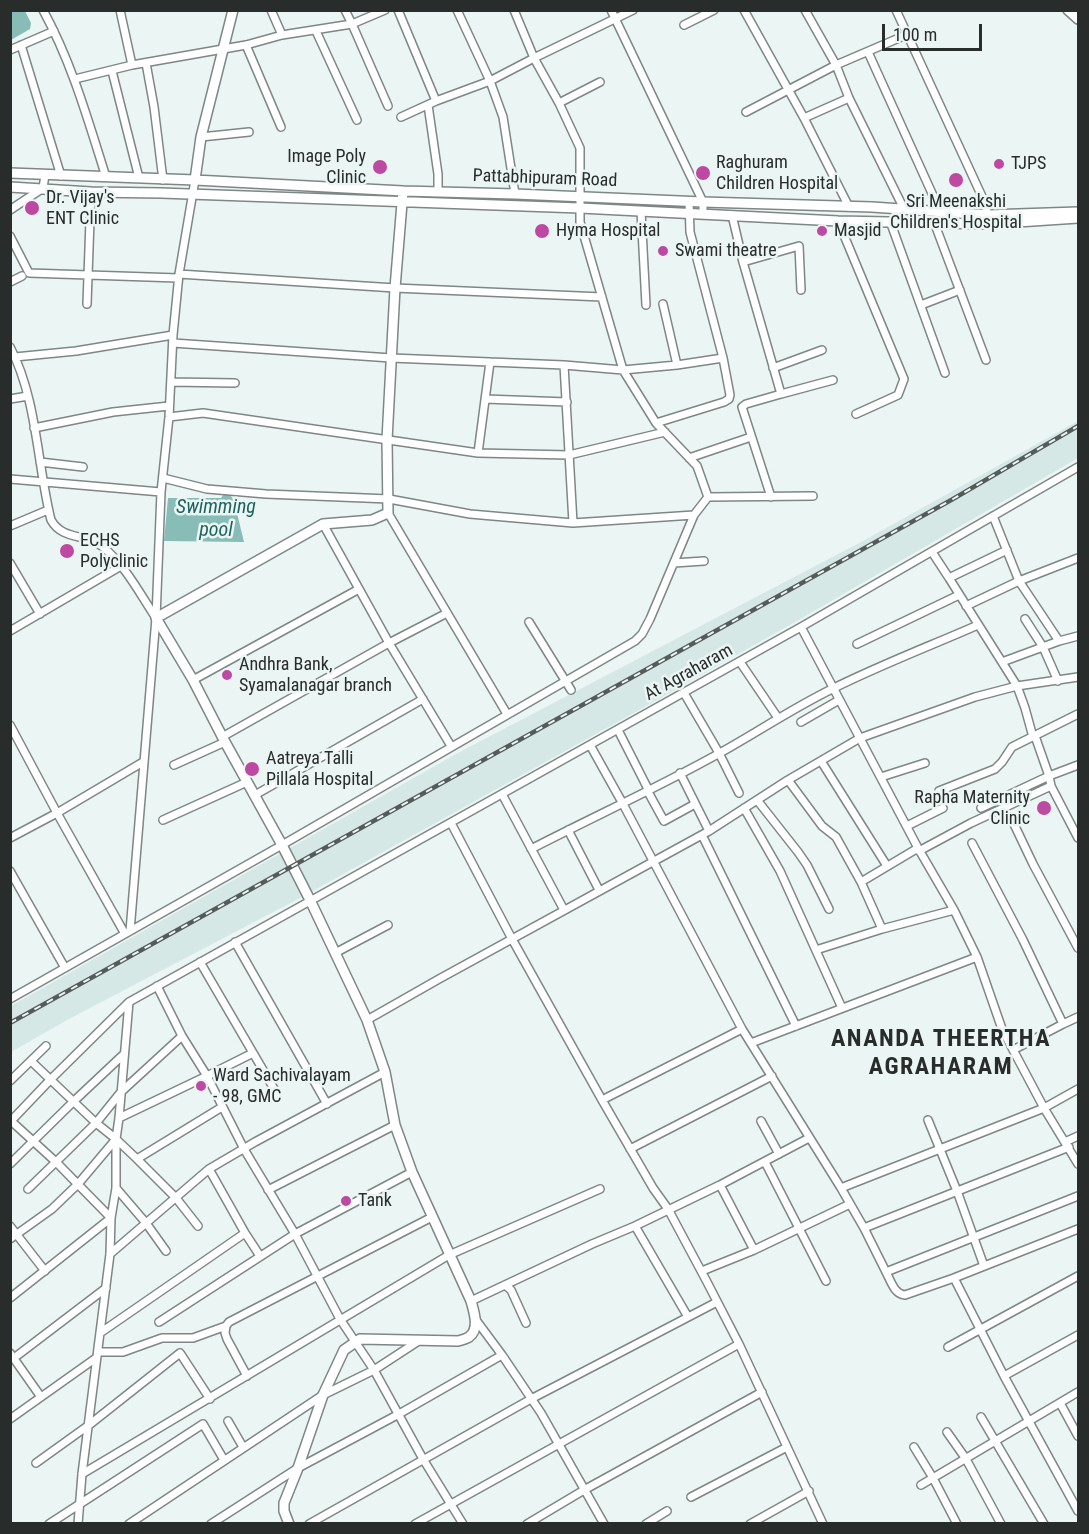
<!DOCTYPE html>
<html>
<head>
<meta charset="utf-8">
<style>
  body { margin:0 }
  #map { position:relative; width:1089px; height:1534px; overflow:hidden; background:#eaf5f4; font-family:"Roboto Condensed",sans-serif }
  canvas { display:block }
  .frame { position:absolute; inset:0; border:12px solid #282c2b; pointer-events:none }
  .scale { position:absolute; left:882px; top:24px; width:100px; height:27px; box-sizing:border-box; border:3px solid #282c2b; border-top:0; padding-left:8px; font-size:18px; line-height:21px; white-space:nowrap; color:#282c2b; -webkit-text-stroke:4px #eaf5f4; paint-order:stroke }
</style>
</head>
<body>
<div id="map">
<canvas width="1089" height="1534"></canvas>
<div class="frame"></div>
<div class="scale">100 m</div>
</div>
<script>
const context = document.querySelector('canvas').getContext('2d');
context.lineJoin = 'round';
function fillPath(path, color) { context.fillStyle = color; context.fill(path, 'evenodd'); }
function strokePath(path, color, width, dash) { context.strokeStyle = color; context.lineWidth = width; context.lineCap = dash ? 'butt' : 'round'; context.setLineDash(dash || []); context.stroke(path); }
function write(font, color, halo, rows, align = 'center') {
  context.font = font + ' "Roboto Condensed",sans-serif'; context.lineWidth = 5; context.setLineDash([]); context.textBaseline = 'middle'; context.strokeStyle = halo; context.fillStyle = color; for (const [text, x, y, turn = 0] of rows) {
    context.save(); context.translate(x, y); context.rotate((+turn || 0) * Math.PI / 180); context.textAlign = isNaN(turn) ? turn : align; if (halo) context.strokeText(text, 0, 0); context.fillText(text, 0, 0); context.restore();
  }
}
const built = new Path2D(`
  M1078 421V458L795 622 632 714 300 898 69 1019 11 1052V1006L456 754 863 541Z`);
const water = new Path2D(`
  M11 10 25 11 31 23 30 29 11 40Z
  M227 490 234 501 244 542 164 541 168 498H221Z`);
const street = new Path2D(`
  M43 10C72 63 88 120 106 177
  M120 10 132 65
  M271 10 282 35
  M345 10 352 24 388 106
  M398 10 436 101
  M457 10 490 81 503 117 515 194
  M514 10 534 58 559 103 580 148V222L623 370 656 423 697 466 708 497
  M611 10 703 202V214
  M744 10 804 118 849 207
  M805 10 836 65 849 98 904 209
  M896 10 985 203 988 219
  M684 25 714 10
  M316 31 357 120
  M21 45 61 176
  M246 45 281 127
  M10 50 54 31
  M868 52 940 211
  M146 63 154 107 163 180
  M112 71 139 178
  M75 79 132 65 246 45 282 35 352 24 385 10
  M559 103 600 82
  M428 105 438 174V191
  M746 112 836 65 906 35
  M401 117 436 101 490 81 534 58 633 10
  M804 118 849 98
  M201 137 249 132
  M10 210 43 188 45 175
  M641 211 646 305
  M732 215 743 262 781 394 746 404 742 407 771 497
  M838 221 904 379 898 395 856 414
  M890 221 945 373
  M934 222 986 360
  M10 236 29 273 178 278
  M743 262 799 246 801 290
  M179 274 395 288 602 297
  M10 282 22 276
  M87 304 91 192
  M663 304 677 365
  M921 305 960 290
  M173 343 391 358 564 365 623 370 677 365 723 358
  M10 347C37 398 37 464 51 520 63 541 86 533 103 547 125 565 140 594 156 618
  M15 357 76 351 173 335
  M564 365 573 523
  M773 368 822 350
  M171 382 235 383
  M781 394 833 380
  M10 399 28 396
  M485 399 567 402
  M169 417 203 413 478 453 569 455 665 432
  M656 423 724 402 729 399 730 395 723 358 690 232 689 201
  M34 428 113 412 169 406
  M478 453 490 362
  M689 458 751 437
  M40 462 83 467
  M163 478 207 489 266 494 389 499 470 514 573 523 694 515
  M10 479 161 492
  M388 513 507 714
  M993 516 1019 581 1059 641
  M323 524 389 643 451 746
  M10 526 48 510
  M1007 550 949 578 1017 686 1025 708 1033 737
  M932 552 949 578
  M10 563 40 614
  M674 563 704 561
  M966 606 1019 581 1078 558
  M1025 619 1043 647 1058 681
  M529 622 571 690
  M801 627 918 848 954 910 977 957 1002 1029 1044 1108 1078 1164
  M10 631 121 566
  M857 644 959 595
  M740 662 778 718
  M1002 662 1059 641 1078 636
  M193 680 359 589
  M684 693 719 753 739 793
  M801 722 839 700
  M10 725 57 813 125 934
  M618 730 648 789
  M1035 736 1049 776 1051 786 1078 838
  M222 737 389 643 447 613
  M590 745 623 804 742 1029 841 1188 864 1228 886 1272 1078 1196
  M821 761 887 866
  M174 765 225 742
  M680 773 709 831
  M881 777 925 763
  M788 780 822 826 836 837 861 882 882 929
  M647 790 664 821 695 804
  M939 791 995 769 1002 762 1012 747 1078 714
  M502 794 564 910
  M255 795 423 699
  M757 800 798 852 807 865 829 909
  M744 808 780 871 842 1008
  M981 808 1049 776 1078 765
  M163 820 247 782
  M1013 822 1033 864 1078 948
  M451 823 512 939 602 1100 653 1188 668 1209 707 1282 739 1344 823 1524
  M907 826 943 808
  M568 830 599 890
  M702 835 796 1026
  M10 838 57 813 143 762
  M972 843 1023 940 1063 1024
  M531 849C593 817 657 788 718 754 756 733 793 708 832 689 880 665 930 646 978 625
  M919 851 971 823 1051 786
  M10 871 65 968
  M861 882 918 848
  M130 931 156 618 161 492 169 417 173 335 179 274 195 180
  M235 942 327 1104
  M816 950 882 929 954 910
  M335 953 388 925
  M200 962 277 1094
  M157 986 182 1036 207 1076 244 1149 295 1234 340 1319 374 1370 423 1459 463 1524
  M10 999 282 845 635 641 642 634 650 619 694 515 708 497 813 496
  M367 1020 439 979 709 831 788 780 860 738 975 697 1017 686 1078 677
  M751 1043 977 957
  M1013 1050 1063 1024 1078 1017
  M31 1061 96 1123 116 1139 137 1159 176 1198 198 1226
  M10 1081 46 1046
  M602 1100 742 1029
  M119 1118 207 1076 253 1053
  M10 1120 56 1162 111 1218 10 1298
  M928 1120 957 1191 984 1266
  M761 1121 779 1154
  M10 1122 50 1080 129 1002
  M1065 1142 1078 1136
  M630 1149 772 1076
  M137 1159 222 1107
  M765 1162 826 1281
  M10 1164 74 1101 124 1054
  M209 1169 245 1233 260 1256
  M720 1185 754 1250
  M116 1188 146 1223 166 1251
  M841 1188 1044 1108 1078 1089
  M28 1189 96 1123 121 1092 182 1036
  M268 1190 395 1125
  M10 1226 45 1271
  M635 1226 688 1317
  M864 1228 1069 1147
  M1078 1229 954 1278 1004 1376 1078 1511
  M10 1239 52 1209 78 1184 116 1139
  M110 1254 209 1169 255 1142 385 1072
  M702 1271 754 1250 850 1204
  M886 1272C891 1281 894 1294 905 1295L954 1278
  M505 1285 511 1290 526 1323
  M471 1301 592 1244 635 1226 720 1185 809 1138
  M476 1320 502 1355 541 1413 604 1524
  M159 1322 295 1234 412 1172
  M226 1326 225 1333 227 1339 247 1376
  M100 1333 245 1233
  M948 1347 1078 1276
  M98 1352H123L162 1338H193L226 1326 229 1322 432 1217
  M10 1353 41 1397
  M14 1358 106 1288
  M1004 1376 1078 1335
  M1060 1403 1078 1436
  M981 1417 1044 1524
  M10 1419 96 1358
  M228 1421 243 1447
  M947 1432 966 1459 1001 1524
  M914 1447 933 1478 957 1524
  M36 1463 89 1425 180 1353 210 1399
  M82 1474 449 1255 600 1189
  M921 1485 1078 1392
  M691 1497 787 1447
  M49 1524 203 1424 224 1460
  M78 1524 82 1474 110 1254 111 1218 116 1188V1139L119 1118 129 1002 801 627 1078 467
  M129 1524 323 1395 374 1370 420 1340
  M211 1524 298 1468 399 1414 502 1355
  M309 1524 531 1399 717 1302
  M415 1524 739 1344
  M527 1524 584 1490 762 1392
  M646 1524 667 1511
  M750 1524 809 1491`);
const secondary = new Path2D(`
  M1068 10 1078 19
  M10 173 195 180 403 191 515 194 703 202 872 207 988 215 1078 212
  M195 180 201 137 233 10
  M10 187 91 192 161 193 580 208 838 221 987 224 1078 218
  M289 1524 284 1511V1503L298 1468 323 1395 344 1350 360 1339 458 1341C462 1340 466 1339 469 1337 480 1329 474 1312 471 1301L412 1172 395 1125 385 1072 367 1020 310 900 282 845 225 742 193 680 156 618 323 524 372 520 388 513 387 440 395 288 403 191`);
const rail = new Path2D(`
  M10 1023 953 499 1078 426`);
const markers = [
  [999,164,6,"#bd49a2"],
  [380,167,8,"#bd49a2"],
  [703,173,8,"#bd49a2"],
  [956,180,8,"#bd49a2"],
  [32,208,8,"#bd49a2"],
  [542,231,8,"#bd49a2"],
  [822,231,6,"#bd49a2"],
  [663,251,6,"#bd49a2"],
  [67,551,8,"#bd49a2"],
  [227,675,6,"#bd49a2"],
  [252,769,8,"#bd49a2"],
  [1044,808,8,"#bd49a2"],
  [201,1086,6,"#bd49a2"],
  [346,1201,6,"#bd49a2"]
];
const poiNames = [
  ["Image Poly",366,157,"right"],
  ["Clinic",366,178,"right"],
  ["Raghuram",716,163],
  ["Children Hospital",716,184],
  ["TJPS",1011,164],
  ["Dr. Vijay's",46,198],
  ["ENT Clinic",46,219],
  ["Sri Meenakshi",956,202,"center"],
  ["Children's Hospital",956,223,"center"],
  ["Hyma Hospital",556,231],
  ["Masjid",834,231],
  ["Swami theatre",675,251],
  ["ECHS",80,541],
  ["Polyclinic",80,562],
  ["Andhra Bank,",239,665],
  ["Syamalanagar branch",239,686],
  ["Aatreya Talli",266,759],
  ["Pillala Hospital",266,780],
  ["Rapha Maternity",1030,798,"right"],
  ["Clinic",1030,819,"right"],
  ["Ward Sachivalayam",213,1076],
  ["- 98, GMC",213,1097],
  ["Tank",358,1201]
];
const streetNames = [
  ["Pattabhipuram Road",545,179,2],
  ["At Agraharam",689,673,-29]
];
const waterNames = [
  ["Swimming",216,508],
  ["pool",216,531]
];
const districtNames = [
  ["ANANDA THEERTHA",941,1040],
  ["AGRAHARAM",941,1068]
];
fillPath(built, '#d5e8e6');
fillPath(water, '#88bcb7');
strokePath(street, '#7d8785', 10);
strokePath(secondary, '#7d8785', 12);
strokePath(street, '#fff', 7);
strokePath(secondary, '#fff', 9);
strokePath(rail, '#555b5a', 4.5);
strokePath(rail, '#eaf5f4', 2, [7]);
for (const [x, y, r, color] of markers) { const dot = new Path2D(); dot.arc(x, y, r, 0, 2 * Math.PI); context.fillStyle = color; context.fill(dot); strokePath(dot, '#eaf5f4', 2); }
write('18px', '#282c2b', '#eaf5f4', poiNames, 'left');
write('18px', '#282c2b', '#eaf5f4', streetNames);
write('italic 20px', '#1e635e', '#eaf5f4', waterNames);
context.letterSpacing = '1.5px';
write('bold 24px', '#282c2b', '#eaf5f4', districtNames);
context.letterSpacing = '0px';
</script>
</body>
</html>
